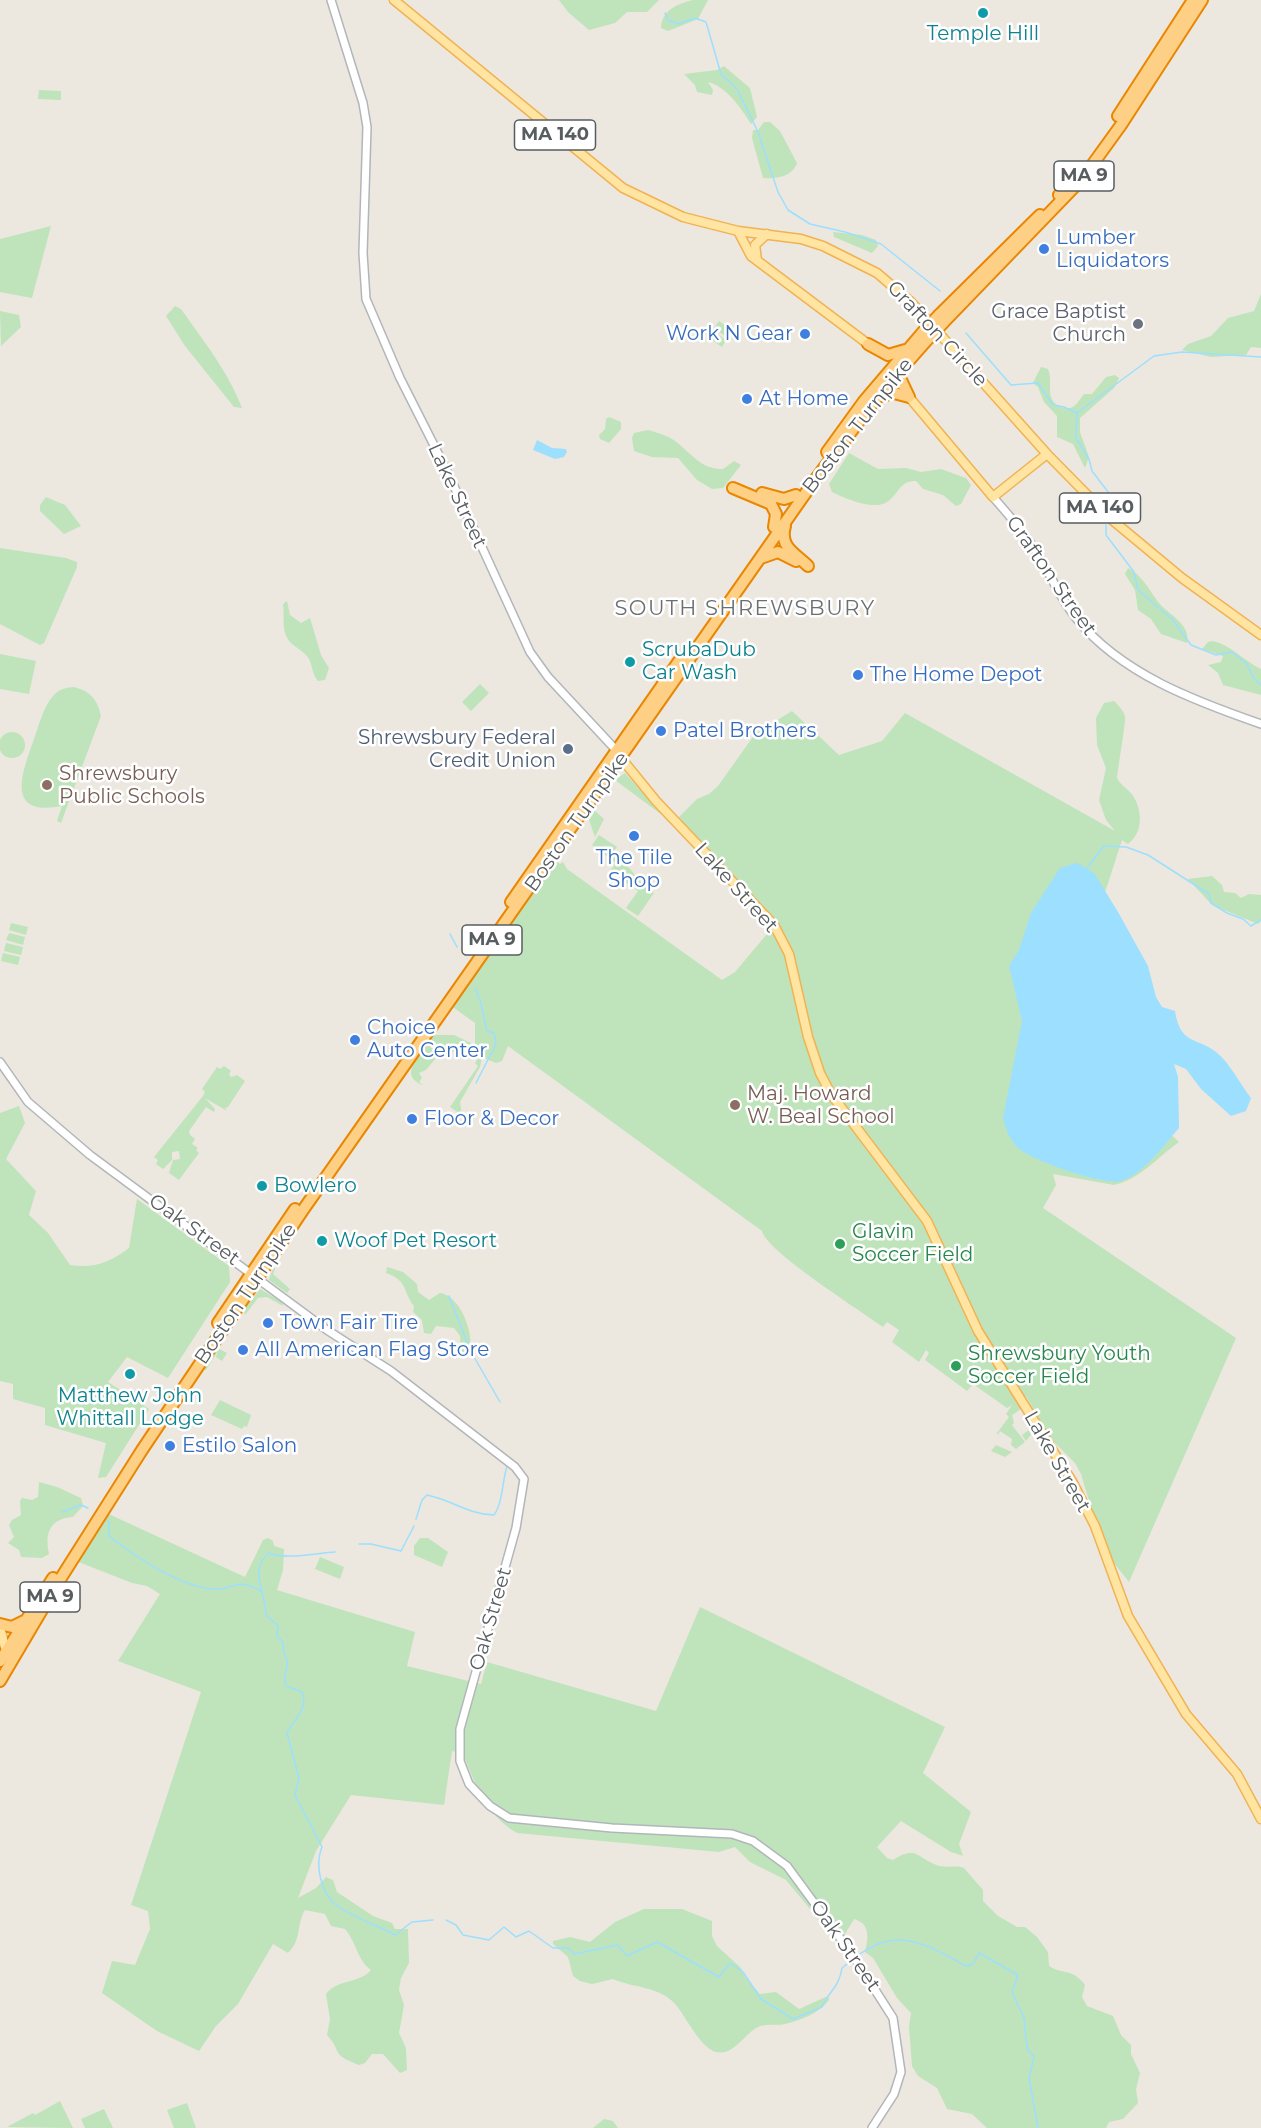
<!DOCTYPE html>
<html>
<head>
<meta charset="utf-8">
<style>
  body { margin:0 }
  canvas { display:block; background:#ece7df }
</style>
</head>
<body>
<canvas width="1261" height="2128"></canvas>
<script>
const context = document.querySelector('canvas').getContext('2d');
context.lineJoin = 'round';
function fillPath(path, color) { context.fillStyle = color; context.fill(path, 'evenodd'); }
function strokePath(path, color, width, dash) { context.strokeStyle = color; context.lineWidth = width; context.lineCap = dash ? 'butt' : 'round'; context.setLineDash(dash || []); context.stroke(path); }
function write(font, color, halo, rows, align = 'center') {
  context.font = font + ' Montserrat,sans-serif'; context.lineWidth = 5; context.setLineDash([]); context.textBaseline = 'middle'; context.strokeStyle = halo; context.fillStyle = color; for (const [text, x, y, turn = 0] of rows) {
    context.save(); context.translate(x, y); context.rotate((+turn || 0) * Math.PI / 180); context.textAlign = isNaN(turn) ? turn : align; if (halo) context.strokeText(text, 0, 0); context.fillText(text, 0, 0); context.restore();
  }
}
const green = new Path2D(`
  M559 0H659L647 12H627L615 23 589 30 568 12Z
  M693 0H708L698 19 668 31 661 28C662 10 677 4 693 0Z
  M724 66 750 88 757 117 751 124C741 108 727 87 708 82L713 90 712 95 697 92 695 85 684 74 717 70Z
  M39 90 61 91V100L38 99Z
  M764 122H770L780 131 797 163C792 177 776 179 763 178L752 138 753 130H758Z
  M51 226 32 298 0 292V239Z
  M833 232 862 235 876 240 878 246 872 253 834 237Z
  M1261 294V348L1251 347 1246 355 1211 357 1182 350 1188 344 1211 336 1228 318 1254 311Z
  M175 306 181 309C203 340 229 373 242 408L234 407 185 346 166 316Z
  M0 311 19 315 21 327 1 346Z
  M719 321 733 331 728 338 714 328Z
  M712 330 726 340 722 347 707 337Z
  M1041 367 1048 369C1054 384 1043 399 1061 407 1073 412 1077 403 1084 394H1092L1106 377 1115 375 1119 378 1114 388 1080 418V432L1089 457 1085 468 1073 444 1057 437V416L1044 402 1038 387 1033 383Z
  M609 417 621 422V429L609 443 600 439 599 435 605 429 606 419Z
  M648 430C658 433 667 435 675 441 690 452 701 470 723 469L734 461 741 465 723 488 712 489 697 480 678 458 652 457 634 451 632 438 634 433Z
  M849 453 878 469 906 468 921 472 941 469 966 478 971 485 961 504 956 506 943 495 923 489 916 481C900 480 898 495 887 502 874 511 844 498 832 492L829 484Z
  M46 497 65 505 81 526 64 534 40 511V505Z
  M0 548 66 558 77 562V567L44 643 40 645 0 624Z
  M1128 568C1143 576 1149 590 1159 603 1169 615 1191 624 1187 643L1161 634 1151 619 1138 610 1135 590 1125 574Z
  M287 601 290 615 301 623 310 618 321 655 329 668 325 680 318 681C312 674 313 667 309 659 306 653 297 648 292 644 280 633 285 618 283 604Z
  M1213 641C1231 645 1244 661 1261 669V695L1223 685 1218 673 1208 665 1221 662 1223 656 1202 649 1208 642Z
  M0 654 36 661 29 694 0 689Z
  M480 684 489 693 471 711 462 702Z
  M73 687C91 691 97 699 101 716L61 823 57 821 62 806C4 817 22 773 34 739 39 726 43 707 53 696 59 689 65 688 73 687Z
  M1114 701C1118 705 1123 710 1125 716 1126 721 1118 768 1117 778 1120 784 1125 787 1130 792 1143 806 1144 833 1128 844L1122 840 1060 1031 1179 1142C1158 1157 1139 1180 1114 1185L1053 1174 1056 1185 1043 1208 1236 1338 1129 1582 1110 1558 1092 1511 1081 1474 1075 1463 1051 1439 1026 1396 1017 1401 1021 1409 1012 1415 1014 1423 1012 1425 1025 1442 1016 1449 1011 1445 1012 1439 1000 1431 998 1435 997 1433 1009 1417 1006 1414 1012 1405 1007 1408 973 1384 967 1391 925 1360 929 1353 926 1350 919 1362 892 1342 899 1330 887 1322 883 1327C861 1311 766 1251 762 1231L508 1046 502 1061 496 1063 482 1057 480 1067 460 1102 462 1115 450 1107 478 1066 475 1063 480 1056 466 1045 461 1046 456 1054 445 1047 426 1070 419 1073 422 1078 419 1082 423 1085C396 1076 422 1050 432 1035H454L475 1045V1023L443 1000 547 855 560 864 563 862 567 869 722 980 735 972 772 928 679 817 697 799 709 794 718 786 755 734 792 711 839 755 882 741 905 713 1115 831 1106 820 1099 800 1106 768 1097 745 1096 718 1104 703Z
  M-1 745a13 13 0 1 1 26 0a13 13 0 1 1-26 0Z
  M625 773 662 815 615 780Z
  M594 810 604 819 595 837 588 817Z
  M599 835 617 847 609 858 592 845Z
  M617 853 643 885 654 893 638 916 626 908 638 891 610 871 616 863 612 860Z
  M1212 876 1222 885 1224 892 1235 893 1241 898 1249 894 1261 895V921L1258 924 1212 905 1188 879Z
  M11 923 28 927 26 935 9 930Z
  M9 933 25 937 23 945 6 940Z
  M6 943 23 947 21 955 4 951Z
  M3 953 20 957 18 965 1 961Z
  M224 1066 231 1071 229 1074 231 1077 237 1075 245 1081 228 1107 225 1108 227 1111 205 1098 215 1109 214 1112 206 1107 189 1131 190 1135 195 1139 192 1144 198 1148 196 1150 199 1153 179 1180 169 1173 173 1160 180 1159 179 1151 172 1152V1160L163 1169 156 1164 158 1160 154 1157 203 1096 205 1092 202 1089 217 1067 220 1069Z
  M19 1106 25 1123 6 1159 36 1191 29 1215 48 1233 70 1265C93 1269 111 1262 129 1248L137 1199 229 1266 230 1282 168 1378 127 1357 108 1382 149 1409 106 1477 98 1478 106 1443 45 1425V1408L13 1399V1384L0 1381V1113Z
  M274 1265 275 1269 273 1274 290 1289 287 1293 269 1280Z
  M387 1267 403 1272 417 1284 418 1292 429 1300 440 1293C460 1295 477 1337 468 1354L461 1351 460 1336 454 1328 436 1326 431 1334 424 1333 422 1320 413 1312 414 1306C402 1291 409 1281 386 1273Z
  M260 1289 282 1302 283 1306 267 1297 258 1298 245 1315 244 1310Z
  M216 1347 227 1353 222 1361 216 1357 218 1351 206 1370 202 1368Z
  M220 1400 251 1415 247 1427 244 1426 242 1429 211 1415Z
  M1025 1416 1034 1431 1026 1441 1022 1435 1029 1430 1023 1419Z
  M996 1445 1012 1452 1005 1457 991 1451Z
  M39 1482 57 1487 81 1498 83 1506 73 1517C51 1518 44 1533 49 1554L42 1558 21 1557 19 1550 8 1543 14 1537 9 1525 12 1520 21 1515 20 1501 22 1498 32 1500 38 1497Z
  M100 1510 245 1577 263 1540 268 1538 273 1541 274 1546 284 1549 283 1570 277 1590 415 1632 407 1666 481 1684 487 1662 656 1711 700 1607 945 1727 923 1773 971 1812 959 1844 963 1856 951 1852 901 1821 877 1847 887 1858 893 1860C917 1844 917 1859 940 1866 948 1868 957 1865 964 1868L983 1890V1901L998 1916 1017 1927H1025L1037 1937 1048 1952 1049 1966C1063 1975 1073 1968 1085 1985L1082 1997 1087 2006 1113 2016 1121 2035 1131 2045V2054L1140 2073 1136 2089 1138 2103 1123 2119 1109 2122 1106 2128H987L972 2114 947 2109 937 2088 918 2076 912 2066 909 2027 911 2013 897 1998 873 1958 865 1952C868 1938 871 1924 854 1919L839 1944 786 1880 750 1862 735 1847 719 1852 517 1833C487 1816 475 1784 463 1754L452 1751 444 1805 351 1795 316 1851 298 1898 316 1888 326 1877 333 1880 337 1892 373 1916 392 1923 395 1929H408L409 1963 401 1978 399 1990 404 2005 399 2033 406 2048 407 2070 400 2073 383 2054H372L365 2063 359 2065C329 2053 344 2054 327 2035L330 2019 326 1994C337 1979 359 1984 371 1970 357 1960 357 1943 345 1929L331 1926 325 1914 305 1910C296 1925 302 1940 288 1953L273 1944 238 2004 216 2026 199 2051 157 2031 102 1993 112 1961 135 1965 150 1929 148 1911 131 1905 201 1692 118 1661 160 1594 147 1586 132 1583 71 1559Z
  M420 1538H428L448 1552 442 1567 414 1555V1546Z
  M320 1557 344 1567 340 1579 315 1569Z
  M644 1909H682L712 1921V1936L717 1946 741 1968 745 1977 760 1994 776 1992 799 2009 828 1996 829 2000C818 2014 801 2020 785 2024 777 2026 767 2023 758 2027 744 2034 734 2056 716 2052 700 2048 686 2016 675 2004 659 1986 633 1988 613 1979L592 1984 580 1981 573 1976 568 1957 553 1944V1941L570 1937 590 1942 615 1922Z
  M60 2101 73 2128 7 2127 33 2113 35 2115Z
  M187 2103 196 2128H174L167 2110Z
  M104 2109 113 2128H85L81 2119Z
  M604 2119 613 2121 618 2128H593Z`);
const water = new Path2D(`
  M537 440 552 448 566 449 567 452 564 457 555 459 533 450Z
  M1077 863 1094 873 1118 912 1148 966 1156 997 1162 1007 1175 1011C1180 1045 1197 1037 1216 1052 1230 1063 1240 1084 1251 1098L1246 1111 1231 1116 1201 1089 1186 1069 1174 1064 1178 1077 1179 1128C1163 1146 1145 1173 1121 1181 1104 1186 1030 1160 1017 1147 1009 1138 1006 1130 1003 1118L1022 1021 1009 966 1019 950 1031 913 1060 868Z`);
const stream = new Path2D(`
  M665 13 668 20 678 24 695 18 706 22 721 74 737 89 758 132 778 192 788 210 810 224 845 232 881 244 940 291
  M966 333 1011 385 1038 383 1053 405 1064 407 1077 413 1076 438 1089 459 1092 471 1118 505
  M1077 413 1154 356 1182 352 1261 357
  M1106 525V535L1134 572 1138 590 1172 619 1191 645 1216 655 1232 652 1247 664 1253 677 1261 685
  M1087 868 1104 846 1126 847 1148 855 1209 894 1211 903 1227 913 1243 919 1251 926 1261 920
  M450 934 457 947
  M475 988 480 1000 487 1031 494 1033 496 1044 476 1083
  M449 1296 470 1350 500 1402
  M62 1512 81 1505 88 1508
  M105 1519 109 1522V1536C134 1556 179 1586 212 1589 234 1591 235 1576 261 1591
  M416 1519 422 1500 427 1495C452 1500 467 1514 494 1515 503 1502 502 1482 507 1466
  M359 1544H371L401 1551 414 1526
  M335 1552C317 1553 284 1560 269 1553 248 1569 266 1593 266 1615L278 1626 277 1636 283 1642C282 1651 285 1653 287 1661 288 1670 282 1677 286 1686L302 1692C309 1708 294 1719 287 1733L299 1778 295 1795 322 1847C315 1864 320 1891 335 1904 346 1914 380 1927 395 1935L412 1922 433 1920
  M446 1920 456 1925 463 1935 489 1940 504 1927 516 1937 529 1931 553 1948H568L574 1954 618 1945 627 1956 657 1942 719 1977 730 1963 743 1972 761 1999 793 2019 822 2007C830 1990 839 1987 842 1968L852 1960
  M856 1957C897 1925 926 1944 966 1966L973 1964 979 1953 1018 1975 1012 1992 1024 2018 1027 2048 1034 2057 1029 2078 1038 2128`);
const minor = new Path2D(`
  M331 0 363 103 367 127 363 253 366 299 400 378 448 473 530 652 548 677 616 750
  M993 497C1008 514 1023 531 1036 551 1050 573 1059 597 1076 618 1121 674 1195 701 1261 724
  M0 1062 28 1102 90 1155 327 1330 391 1371 515 1467 524 1479 516 1528 460 1729V1761L469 1784 490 1806 509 1818 612 1828 732 1834 753 1841 787 1866 854 1957 893 2018 901 2072 894 2094 872 2128`);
const major = new Path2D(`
  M394 0 623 188 683 217 738 231 801 239 823 246 877 273 911 302 1047 454 1111 519 1182 578 1261 635
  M738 231 751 256 868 344
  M757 260 755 245 767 234
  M909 397 993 497 1047 454
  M617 753 656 801 774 925 789 954 808 1037 820 1073 831 1094 927 1221 978 1331 1073 1483 1095 1526 1128 1616 1186 1714 1237 1774 1261 1819
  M0 1627 6 1651`);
const highway = new Path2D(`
  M1118 116 1193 0
  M1059 195 1082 168
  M939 315 1040 215
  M943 323 1082 179 1121 125 1202 0
  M868 344 888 355 905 350
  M902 367 900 378 909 397
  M877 397 894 393 909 397
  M827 452 864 401 922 333
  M733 488 771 504 776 514 774 527
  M762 493 784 499 796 495
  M785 526C779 547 795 553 808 566
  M761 558 778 552 796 561
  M511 902 679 661
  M218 1323 295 1209
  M0 1624 12 1627 24 1621
  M0 1661 53 1578
  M0 1681 59 1581 142 1450 303 1210 812 484 877 397 928 339`);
const highwayBridge = new Path2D(`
  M922 333 939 315
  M928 339 943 323`);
const markers = [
  [983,13,6,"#0f9aa8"],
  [1044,249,6,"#3f7fe0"],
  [1138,324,6,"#6b7280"],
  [805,334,6,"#3f7fe0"],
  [747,399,6,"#3f7fe0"],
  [630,662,6,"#0f9aa8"],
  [858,675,6,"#3f7fe0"],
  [661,731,6,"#3f7fe0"],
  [568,749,6,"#5c6f8a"],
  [47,785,6,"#8d6e63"],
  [634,836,6,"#3f7fe0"],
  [355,1040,6,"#3f7fe0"],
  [735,1105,6,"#8d6e63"],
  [412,1119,6,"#3f7fe0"],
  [262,1186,6,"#0f9aa8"],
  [322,1241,6,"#0f9aa8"],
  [840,1244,6,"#2e9e5b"],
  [268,1323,6,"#3f7fe0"],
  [243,1350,6,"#3f7fe0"],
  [956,1366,6,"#2e9e5b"],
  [130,1374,6,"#0f9aa8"],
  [170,1446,6,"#3f7fe0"]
];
const shields = [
  [555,135,81],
  [1084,176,60],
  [1100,508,81],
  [492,940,60],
  [50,1597,60]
];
const shieldNames = [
  ["MA 140",555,135],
  ["MA 9",1084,176],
  ["MA 140",1100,508],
  ["MA 9",492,940],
  ["MA 9",50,1597]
];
const cultureNames = [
  ["Temple Hill",983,34,"center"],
  ["ScrubaDub",642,650],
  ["Car Wash",642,673],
  ["Bowlero",274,1186],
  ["Woof Pet Resort",334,1241],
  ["Matthew John",130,1396,"center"],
  ["Whittall Lodge",130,1419,"center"]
];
const shopNames = [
  ["Lumber",1056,238],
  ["Liquidators",1056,261],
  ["Work N Gear",793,334,"right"],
  ["At Home",759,399],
  ["The Home Depot",870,675],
  ["Patel Brothers",673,731],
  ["The Tile",634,858,"center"],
  ["Shop",634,881,"center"],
  ["Choice",367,1028],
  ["Auto Center",367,1051],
  ["Floor & Decor",424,1119],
  ["Town Fair Tire",280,1323],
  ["All American Flag Store",255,1350],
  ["Estilo Salon",182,1446]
];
const worshipNames = [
  ["Grace Baptist",1126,312],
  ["Church",1126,335]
];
const streetNames = [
  ["Grafton Circle",937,334,47],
  ["Boston Turnpike",858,426,-52],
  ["Lake Street",457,496,65],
  ["Grafton Street",1051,576,55],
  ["Boston Turnpike",577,822,-55],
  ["Lake Street",736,888,48],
  ["Oak Street",194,1230,36],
  ["Boston Turnpike",246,1294,-56],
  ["Lake Street",1057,1462,60],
  ["Oak Street",491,1619,-74],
  ["Oak Street",845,1946,55]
];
const serviceNames = [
  ["Shrewsbury Federal",556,738],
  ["Credit Union",556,761]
];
const educationNames = [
  ["Shrewsbury",59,774],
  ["Public Schools",59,797],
  ["Maj. Howard",747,1094],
  ["W. Beal School",747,1117]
];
const leisureNames = [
  ["Glavin",852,1232],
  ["Soccer Field",852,1255],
  ["Shrewsbury Youth",968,1354],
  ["Soccer Field",968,1377]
];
const neighbourhoodNames = [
  ["SOUTH SHREWSBURY",745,609]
];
fillPath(green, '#bfe4bb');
fillPath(water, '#9cdfff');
strokePath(stream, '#9cdfff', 1.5);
strokePath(minor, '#b2b6ba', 10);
strokePath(major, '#f1b253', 11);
strokePath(highway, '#ea8600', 14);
strokePath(minor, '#fff', 7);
strokePath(major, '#ffe5a1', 8);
strokePath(highway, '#fdd085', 10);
strokePath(highwayBridge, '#ea8600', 14, []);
strokePath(highwayBridge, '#fdd085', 10);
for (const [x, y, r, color] of markers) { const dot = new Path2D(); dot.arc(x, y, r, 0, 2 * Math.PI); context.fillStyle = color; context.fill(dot); strokePath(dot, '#fff', 2); }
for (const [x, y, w] of shields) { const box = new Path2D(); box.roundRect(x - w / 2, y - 15, w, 30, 4.5); context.fillStyle = '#fff'; context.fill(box); strokePath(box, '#585d60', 1.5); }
write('bold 18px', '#585d60', null, shieldNames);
write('20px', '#0d838f', '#fff', cultureNames, 'left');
write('20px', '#366cbe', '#fff', shopNames, 'left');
write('20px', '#5b616d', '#fff', worshipNames, 'right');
write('20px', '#585d60', '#fff', streetNames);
write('20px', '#4e5e75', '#fff', serviceNames, 'right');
write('20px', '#785e54', '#fff', educationNames, 'left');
write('20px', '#27864d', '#fff', leisureNames, 'left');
context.letterSpacing = '1.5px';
write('21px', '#696f72', '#fff', neighbourhoodNames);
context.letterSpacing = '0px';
</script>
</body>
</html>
